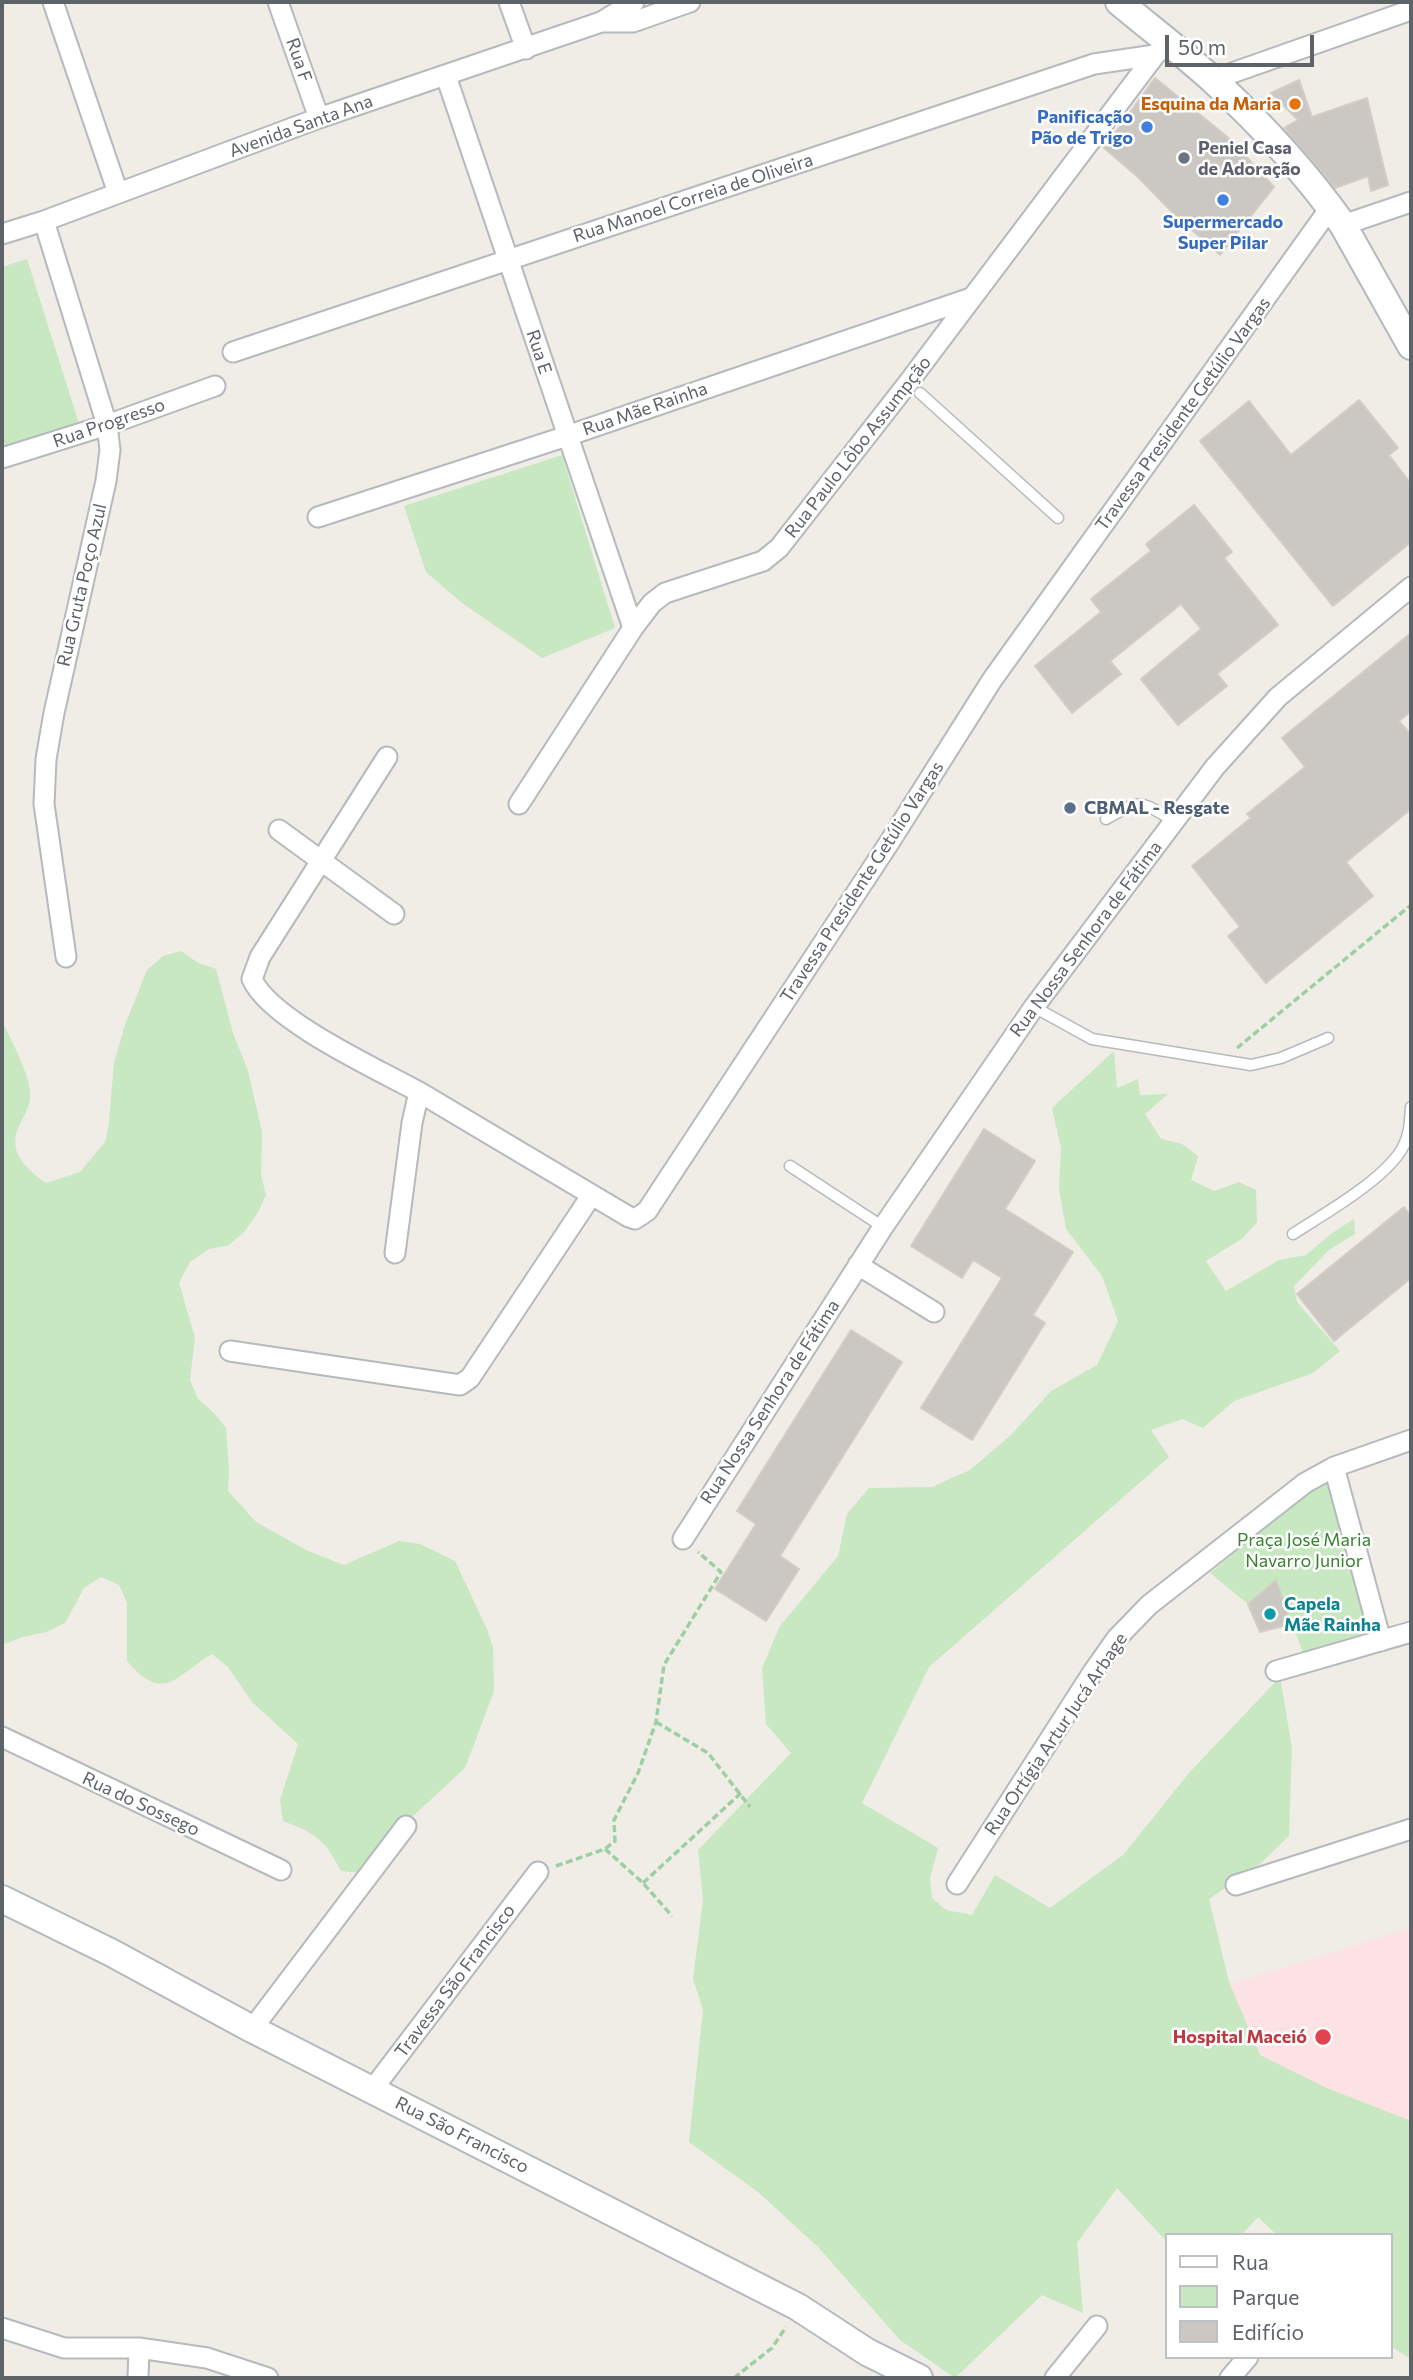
<!DOCTYPE html>
<html>
<head>
<meta charset="utf-8">
<style>
  body { margin:0 }
  #map { position:relative; width:1413px; height:2380px; overflow:hidden; background:#f0ece6; font-family:Commissioner,sans-serif }
  canvas { display:block }
  .frame { position:absolute; inset:0; border:4px solid #5d6367; pointer-events:none }
  .legend { position:absolute; left:1165px; top:2233px; width:228px; height:126px; box-sizing:border-box; background:#fff; border:2px solid #bec1c2; margin:0; padding:9px 12px; list-style:none; font-size:21px; color:#5d6367 }
  .legend li { display:flex; align-items:center; gap:14px; height:35px }
  .legend b { width:35px; border:2px solid #bec1c2 }
  .scale { position:absolute; left:1165px; top:35px; width:149px; height:32px; box-sizing:border-box; border:4px solid #5d6367; border-top:0; padding-left:9px; font-size:21px; line-height:24px; white-space:nowrap; color:#5d6367; -webkit-text-stroke:5px #fff; paint-order:stroke }
</style>
</head>
<body>
<div id="map">
<canvas width="1413" height="2380"></canvas>
<div class="frame"></div>
<ul class="legend">
<li><b style="height:9px;background:#fff"></b>Rua</li>
<li><b style="height:19px;background:#c7e8c1"></b>Parque</li>
<li><b style="height:19px;background:#cbc7c2"></b>Edifício</li>
</ul>
<div class="scale">50 m</div>
</div>
<script>
const context = document.querySelector('canvas').getContext('2d');
context.lineJoin = 'round';
function fillPath(path, color) { context.fillStyle = color; context.fill(path, 'evenodd'); }
function strokePath(path, color, width, dash) { context.strokeStyle = color; context.lineWidth = width; context.lineCap = dash ? 'butt' : 'round'; context.setLineDash(dash || []); context.stroke(path); }
function write(font, color, halo, rows, align = 'center') {
  context.font = font + ' Commissioner,sans-serif'; context.lineWidth = 5; context.setLineDash([]); context.textBaseline = 'middle'; context.strokeStyle = halo; context.fillStyle = color; for (const [text, x, y, turn = 0] of rows) {
    context.save(); context.translate(x, y); context.rotate((+turn || 0) * Math.PI / 180); context.textAlign = isNaN(turn) ? turn : align; if (halo) context.strokeText(text, 0, 0); context.fillText(text, 0, 0); context.restore();
  }
}
const medical = new Path2D(`
  M1411 1928V2133L1253 2084 1215 1989Z`);
const green = new Path2D(`
  M27 259 81 430 2 458V267Z
  M562 455 615 628 542 658 462 603 426 572 404 506Z
  M181 951 198 963 216 969 233 1033 248 1071 262 1132 261 1175 266 1195 257 1214 245 1231 229 1245 209 1249 190 1262 179 1283 195 1338 190 1380 198 1399 213 1412 226 1428 229 1470 228 1491 256 1522 306 1550 344 1565 399 1541 420 1544 455 1561 487 1629 493 1648 494 1691 465 1768 388 1839 362 1873 341 1871C325 1840 316 1833 283 1821L280 1800 298 1744 252 1702 228 1667 212 1654C176 1675 164 1705 127 1661V1603L119 1585 101 1577 84 1588 65 1623 46 1632 23 1637 2 1645V1020C10 1040 32 1076 30 1098 29 1111 19 1122 16 1134 11 1157 30 1171 46 1183L80 1172 105 1142 109 1123 114 1063 125 1025 147 970 163 956Z
  M1114 1051 1117 1088 1138 1079 1140 1095 1168 1094 1145 1114 1161 1139 1182 1144 1198 1156 1191 1180 1214 1191 1239 1182 1256 1190 1257 1222 1243 1238 1206 1261 1226 1291 1279 1260 1306 1255 1332 1233 1354 1219 1355 1234 1329 1250 1294 1286 1297 1302 1340 1351 1313 1373 1234 1401 1203 1428 1182 1419 1151 1430 1169 1457 929 1667 862 1803 938 1848 930 1878 932 1898 946 1910 972 1915 995 1875 1050 1908 1123 1855 1189 1773 1280 1677 1292 1748 1289 1836 1260 1864 1209 1899 1229 1982 1260 2055 1327 2088 1411 2121V2359L1390 2346V2235H1277L1258 2217 1241 2235H1166V2241L1117 2188 1077 2243 1083 2313 1042 2295 955 2378 900 2340 818 2247 758 2192 689 2142 703 2010 693 1979 703 1900 698 1850 791 1753 766 1724 762 1668 780 1626 838 1556 847 1514 869 1488 932 1487 970 1470 1011 1435 1051 1391 1097 1365 1118 1321 1102 1276 1066 1229 1059 1189 1061 1148 1052 1108Z
  M1327 1478 1368 1633 1303 1653 1276 1581 1248 1604 1210 1573Z`);
const building = new Path2D(`
  M1155 78 1231 140 1274 187 1220 255 1173 213 1138 177 1104 148Z
  M1299 80 1312 117 1367 98 1388 185 1371 191 1368 176 1335 188 1284 128 1298 120 1271 93Z
  M1359 400 1398 448 1389 455 1411 484V542L1333 606 1200 441 1249 401 1291 455Z
  M1194 505 1232 552 1224 558 1278 625 1217 674 1227 686 1178 725 1141 679 1201 629 1181 604 1110 661 1121 674 1072 713 1035 666 1101 612 1091 599 1151 551 1146 544Z
  M1411 633V711L1399 721 1411 735V809L1346 862 1373 896 1266 983 1228 936 1240 927 1192 866 1251 818 1247 814 1305 767 1282 738Z
  M984 1129 1035 1161 1005 1209 1073 1252 1033 1315 1045 1323 972 1440 921 1408 1002 1278 973 1260 962 1278 911 1246Z
  M1404 1207 1411 1216V1278L1334 1341 1297 1294Z
  M851 1330 902 1362 780 1556 799 1569 766 1621 715 1589 756 1524 737 1511Z
  M1276 1580 1291 1624 1260 1632 1248 1604Z`);
const path = new Path2D(`
  M1237 1048 1411 905
  M656 1722 708 1753 750 1807
  M605 1849 643 1883 672 1916
  M556 1866 605 1849 615 1841 614 1820 638 1773 656 1722 664 1665 721 1572 698 1552
  M643 1883 741 1793
  M734 2378 772 2348 786 2327`);
const lane = new Path2D(`
  M920 393 1058 518
  M1106 819C1143 798 1139 801 1174 821
  M1034 1007 1092 1039 1251 1065 1281 1058 1328 1038
  M790 1166 883 1227
  M1293 1234C1325 1213 1388 1178 1404 1145 1410 1133 1410 1120 1411 1107`);
const street = new Path2D(`
  M53 2 118 193
  M278 2 319 118
  M509 2 526 49
  M602 22H633L690 2
  M446 76 633 628
  M1212 80 1411 10
  M44 221 107 425 110 450 106 481 54 713 46 759 44 804 66 957
  M1343 225 1411 202
  M2 234 44 221 319 118 601 22 634 2
  M233 352 1094 64 1155 55
  M2 458 107 425 215 386
  M318 517 567 436 971 298
  M387 757 260 957 252 979C270 1020 377 1069 419 1092
  M519 804 633 628 652 603 665 593 763 561 779 548 908 383 1155 55 1168 43
  M279 830 394 914
  M395 1253 412 1123 419 1092 629 1217 635 1219 647 1211 889 843 992 680 1330 208
  M858 1265 934 1312
  M230 1351 460 1385 470 1378 591 1196
  M1334 1467 1381 1641
  M683 1539 883 1227 1034 1007 1215 767 1278 697 1411 587
  M1276 1671 1411 1632
  M2 1737 281 1870
  M957 1884 1093 1672 1117 1638 1149 1605 1305 1483 1334 1467 1411 1440
  M1236 1885 1411 1829
  M252 2029 406 1826
  M372 2090 538 1872
  M2 2328 64 2348H139L207 2358 268 2378
  M138 2378 139 2348
  M1055 2378 1097 2326
  M1230 2378 1248 2357`);
const secondary = new Path2D(`
  M1119 2C1150 28 1183 53 1214 81 1261 124 1306 173 1343 225L1411 346
  M2 1899 112 1953 252 2029 798 2307 867 2352 919 2378`);
const markers = [
  [1295,104,7,"#e8710a"],
  [1147,127,7,"#3f7fe0"],
  [1184,158,7,"#6b7280"],
  [1223,200,7,"#3f7fe0"],
  [1070,808,7,"#5c6f8a"],
  [1270,1614,7,"#0f9aa8"],
  [1323,2037,9,"#e0444e"]
];
const streetNames = [
  ["Rua F",299,60,71],
  ["Avenida Santa Ana",301,126,-20],
  ["Rua Manoel Correia de Oliveira",693,198,-18],
  ["Rua E",539,352,72],
  ["Rua Mãe Rainha",645,409,-19],
  ["Travessa Presidente Getúlio Vargas",1183,414,-54],
  ["Rua Progresso",109,423,-19],
  ["Rua Paulo Lôbo Assumpção",858,447,-52],
  ["Rua Gruta Poço Azul",82,585,-77],
  ["Travessa Presidente Getúlio Vargas",862,882,-57],
  ["Rua Nossa Senhora de Fátima",1086,939,-53],
  ["Rua Nossa Senhora de Fátima",770,1402,-57],
  ["Rua Ortígia Artur Jucá Arbage",1056,1734,-56],
  ["Rua do Sossego",141,1804,25],
  ["Travessa São Francisco",455,1981,-53],
  ["Rua São Francisco",462,2135,27]
];
const foodNames = [
  ["Esquina da Maria",1281,104]
];
const shopNames = [
  ["Panificação",1133,117],
  ["Pão de Trigo",1133,138],
  ["Supermercado",1223,222,"center"],
  ["Super Pilar",1223,243,"center"]
];
const worshipNames = [
  ["Peniel Casa",1198,148],
  ["de Adoração",1198,169]
];
const serviceNames = [
  ["CBMAL - Resgate",1084,808]
];
const parkNames = [
  ["Praça José Maria",1304,1540],
  ["Navarro Junior",1304,1561]
];
const cultureNames = [
  ["Capela",1284,1604],
  ["Mãe Rainha",1284,1625]
];
const healthNames = [
  ["Hospital Maceió",1307,2037]
];
fillPath(medical, '#fce2e4');
fillPath(green, '#c7e8c1');
fillPath(building, '#cbc7c2');
strokePath(building, '#d5cdc4', 2);
strokePath(lane, '#b6b9bd', 13);
strokePath(street, '#b6b9bd', 23);
strokePath(secondary, '#b4b9be', 30);
strokePath(path, '#9dcfa4', 3.5, [7, 3.5]);
strokePath(lane, '#fff', 10);
strokePath(street, '#fff', 19);
strokePath(secondary, '#fff', 26);
for (const [x, y, r, color] of markers) { const dot = new Path2D(); dot.arc(x, y, r, 0, 2 * Math.PI); context.fillStyle = color; context.fill(dot); strokePath(dot, '#fff', 2.5); }
write('18px', '#5d6367', '#fff', streetNames);
write('bold 18px', '#c56008', '#fff', foodNames, 'right');
write('bold 18px', '#366cbe', '#fff', shopNames, 'right');
write('bold 18px', '#5b616d', '#fff', worshipNames, 'left');
write('bold 18px', '#4e5e75', '#fff', serviceNames, 'left');
write('18px', '#388230', '#fff', parkNames);
write('bold 18px', '#0d838f', '#fff', cultureNames, 'left');
write('bold 18px', '#be3a42', '#fff', healthNames, 'right');
</script>
</body>
</html>
